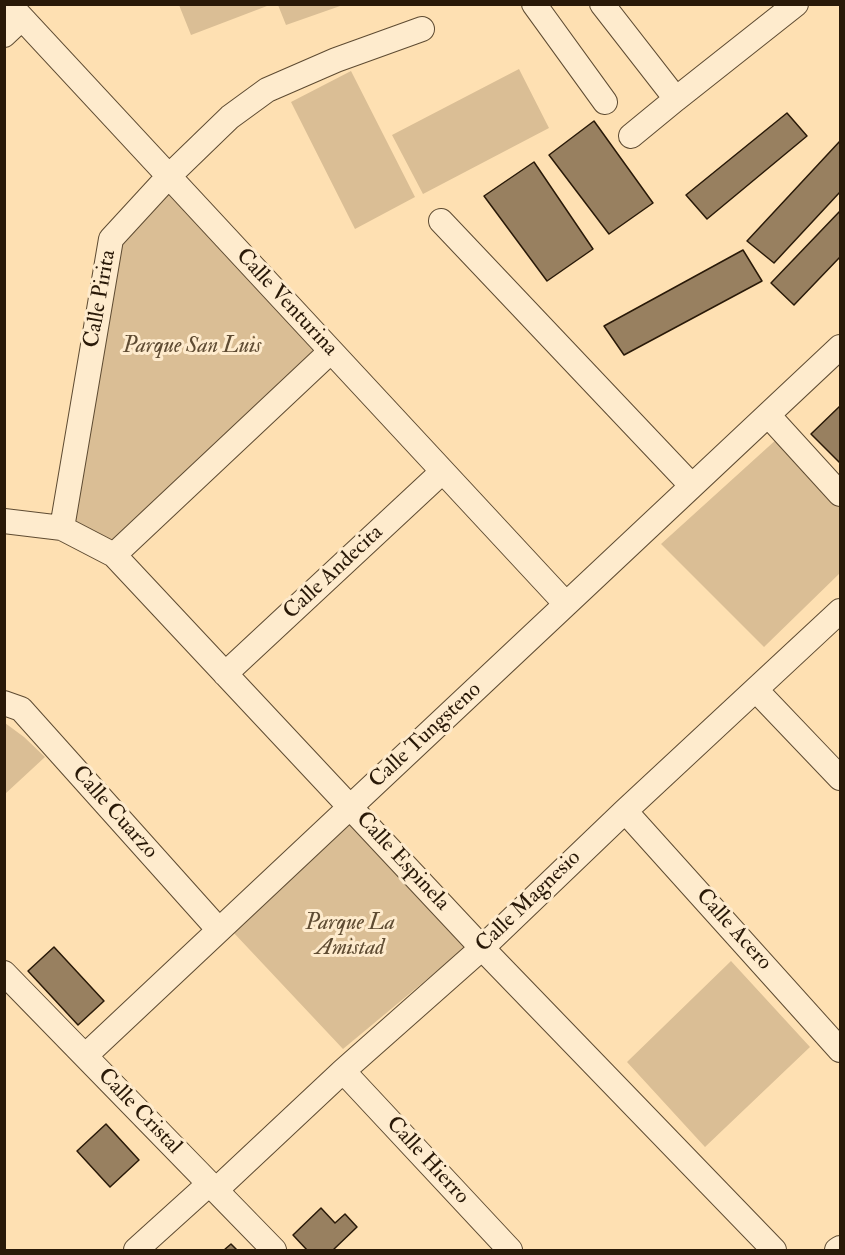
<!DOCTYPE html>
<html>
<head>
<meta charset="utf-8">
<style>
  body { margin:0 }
  #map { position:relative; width:845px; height:1255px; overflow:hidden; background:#fee0b2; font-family:"IM FELL Double Pica",serif }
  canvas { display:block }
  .frame { position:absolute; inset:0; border:6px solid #291908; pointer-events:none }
</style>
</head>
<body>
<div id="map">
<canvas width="845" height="1255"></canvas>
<div class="frame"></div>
</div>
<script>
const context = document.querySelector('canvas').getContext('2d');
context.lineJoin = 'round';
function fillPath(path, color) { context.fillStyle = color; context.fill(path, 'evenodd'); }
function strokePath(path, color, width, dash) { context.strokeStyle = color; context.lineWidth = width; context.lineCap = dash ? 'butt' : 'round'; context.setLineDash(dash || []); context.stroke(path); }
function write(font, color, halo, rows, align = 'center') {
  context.font = font + ' "IM FELL Double Pica",serif'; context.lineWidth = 6; context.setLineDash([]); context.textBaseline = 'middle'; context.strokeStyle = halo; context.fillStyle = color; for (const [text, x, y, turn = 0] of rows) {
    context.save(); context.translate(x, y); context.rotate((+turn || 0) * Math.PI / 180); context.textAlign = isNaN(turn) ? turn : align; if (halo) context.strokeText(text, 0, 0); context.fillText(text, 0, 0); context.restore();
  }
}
const green = new Path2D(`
  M266 4 267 6 191 35 179 5Z
  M278 5V4L343 5 286 25Z
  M519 69 549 128 423 194 392 135Z
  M351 71 415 197 355 229 291 102Z
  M168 177 330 352 114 555 62 528 111 239Z
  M778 438 840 500V573L764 647 661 544Z
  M5 723 24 737 45 757 5 794Z
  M353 819 468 945 343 1049 233 932Z
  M731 961 810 1047 705 1147 627 1062Z`);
const building = new Path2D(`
  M787 113 807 136 707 219 686 195Z
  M594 121 653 203 609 234 549 155Z
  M840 141V192L774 263 747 241Z
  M534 162 593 249 547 281 484 196Z
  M840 211V257L794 305 771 283Z
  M743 250 762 281 624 355 604 326Z
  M840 406V463L811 434Z
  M54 947 104 1001 78 1025 28 971Z
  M106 1124 139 1160 110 1187 77 1151Z
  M321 1208 335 1223 345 1214 357 1227 333 1250H307L293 1235Z
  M231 1244 237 1250H224Z`);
const minor = new Path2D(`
  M9 4 566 604
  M534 4 605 102
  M602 4 676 99 796 4
  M4 35 21 19
  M631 136 676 99
  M441 221 692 486
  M768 415 840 494
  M4 521 62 528 114 555 482 948 774 1250
  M62 528 111 239 168 177 230 117 267 90 336 60 422 29
  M114 555 330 352
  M225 674 442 472
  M756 690 840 778
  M4 703 21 709 219 930
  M625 811 840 1050
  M4 973 274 1250
  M85 1056 840 347
  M343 1071 510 1250
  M216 1190 343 1071 482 948 625 811 840 611
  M136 1250 209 1184
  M837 1250 840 1248`);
const streetNames = [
  ["Calle Pirita",101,299,-80],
  ["Calle Venturina",286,303,47],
  ["Calle Andecita",334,573,-43],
  ["Calle Tungsteno",426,736,-43],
  ["Calle Cuarzo",114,813,48],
  ["Calle Espinela",402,862,47],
  ["Calle Magnesio",529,902,-44],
  ["Calle Acero",733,930,48],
  ["Calle Cristal",139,1112,46],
  ["Calle Hierro",427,1161,47]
];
const parkNames = [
  ["Parque San Luis",192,347],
  ["Parque La",350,924],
  ["Amistad",350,949]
];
fillPath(green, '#dabe95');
fillPath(building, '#988060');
strokePath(building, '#291908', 1.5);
strokePath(minor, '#5e4b32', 26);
strokePath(minor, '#feebcd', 24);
write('22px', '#291908', '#feebcd', streetNames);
write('italic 22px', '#5e4b32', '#feebcd', parkNames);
</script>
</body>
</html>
